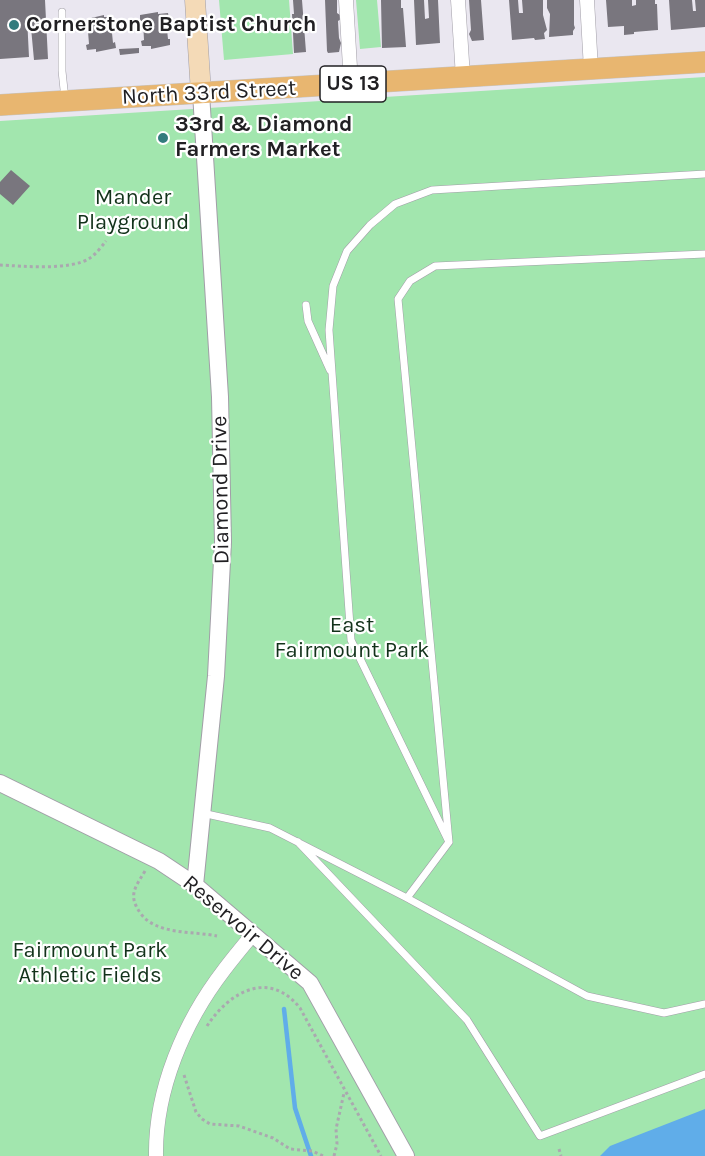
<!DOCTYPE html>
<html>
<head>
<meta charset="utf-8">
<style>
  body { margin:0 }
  canvas { display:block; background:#eae7f0 }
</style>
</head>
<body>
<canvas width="705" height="1156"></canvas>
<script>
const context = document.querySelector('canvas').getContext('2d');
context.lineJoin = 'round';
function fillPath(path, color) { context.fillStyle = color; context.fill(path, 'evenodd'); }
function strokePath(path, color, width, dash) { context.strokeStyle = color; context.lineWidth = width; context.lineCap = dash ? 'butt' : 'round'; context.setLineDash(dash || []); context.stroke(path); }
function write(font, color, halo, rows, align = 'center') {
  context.font = font + ' Karla,sans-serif'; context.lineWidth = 4.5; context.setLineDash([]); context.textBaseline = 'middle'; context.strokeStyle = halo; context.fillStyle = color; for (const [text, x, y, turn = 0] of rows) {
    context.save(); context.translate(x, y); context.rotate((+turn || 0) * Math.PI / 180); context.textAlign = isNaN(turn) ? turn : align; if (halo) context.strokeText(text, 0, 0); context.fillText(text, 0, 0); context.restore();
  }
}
const green = new Path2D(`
  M219 0H289L293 54 224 60Z
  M356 0H377L381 47 360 49Z
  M705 77V1156H0V121Z`);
const water = new Path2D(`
  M705 1109V1156H600L610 1146Z`);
const stream = new Path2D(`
  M284 1009 295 1108 311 1156`);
const building = new Path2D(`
  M0 0H45L48 59 34 60 30 17H27L29 57 0 59Z
  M293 0H302L306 52 294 53 292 14H294Z
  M325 0H337V13L340 15 341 19 338 21 339 38 341 43 339 52 328 53 327 51Z
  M381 0H401V8H403L406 47 382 48Z
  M414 0H424L425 19 429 18 428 0H438L440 43 416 45Z
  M469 0H481L484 40 472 41 469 34 471 30Z
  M509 0H518L519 13H523L522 0H543V15L547 30 544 33 545 39 535 40 534 38 512 40Z
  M547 0H574V25L575 28 573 31V35L549 37 550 14 547 8Z
  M606 0H632V6L636 5V0H655V4H657L658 30 634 32V34L624 35V26L608 27Z
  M669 0H692L693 11H696L695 0H705V27L671 30Z
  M158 12V14L168 13 169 20H166L168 39H170V45L151 49V46H142L141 41 144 40 143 21H140V15Z
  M104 15V17H113L114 23H111L113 43 115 42 116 48 96 52V49L87 50 86 45 89 44 87 19Z
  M139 48V53L120 55 119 49Z
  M11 170 30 186 13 205 0 194V182Z`);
const path = new Path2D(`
  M0 265C23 266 70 271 90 258 96 254 102 246 106 241
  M145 871C134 889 128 896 141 914 157 935 193 931 217 936
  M207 1026C229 992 269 969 300 1008L381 1156
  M184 1075 196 1112 202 1119 210 1124 239 1126 273 1138 290 1149 312 1151 323 1156
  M559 1149 561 1156
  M334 1156 337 1144 336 1129 344 1093`);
const service = new Path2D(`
  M62 12V71L65 99
  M306 305 308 321 330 370
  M202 813 270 828 407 898 587 996 664 1013 705 1004
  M298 842 467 1020 540 1136 705 1074
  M449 842 351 640 329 330 333 286 347 251 370 225 395 204 432 190 705 174
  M407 898 449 842 398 299 410 281 435 266 705 254`);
const minor = new Path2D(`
  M346 0 351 84
  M458 0 463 77
  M587 0 591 69
  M156 1156C155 1090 184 1022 224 970 233 958 243 946 253 934`);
const tertiary = new Path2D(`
  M0 783 159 861 195 885 310 983 406 1156
  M195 885 216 676 223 542 220 397 201 93`);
const secondary = new Path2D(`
  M195 0 201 93`);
const primary = new Path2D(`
  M0 105 705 62`);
const markers = [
  [14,25,6,"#327b7d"],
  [163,138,6,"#327b7d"]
];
const shields = [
  [353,84,66]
];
const shieldNames = [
  ["US 13",353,84]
];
const poiNames = [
  ["Cornerstone Baptist Church",26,25],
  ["33rd & Diamond",175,125],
  ["Farmers Market",175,150]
];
const streetNames = [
  ["North 33rd Street",209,93,-3],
  ["Diamond Drive",221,490,-91],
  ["Reservoir Drive",243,928,40]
];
const parkNames = [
  ["Mander",133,198],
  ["Playground",133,223],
  ["East",352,626],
  ["Fairmount Park",352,651],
  ["Fairmount Park",90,951],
  ["Athletic Fields",90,976]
];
fillPath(green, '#a2e6ae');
fillPath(water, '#60ade9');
strokePath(stream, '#60ade9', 4.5);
fillPath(building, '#79767e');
strokePath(service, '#a19ea7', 8);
strokePath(minor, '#a19ea7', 15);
strokePath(tertiary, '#a19ea7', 18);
strokePath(secondary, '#a19ea7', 21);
strokePath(primary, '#c5c5c6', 22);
strokePath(path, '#aaa8af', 3, [3, 3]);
strokePath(service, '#fff', 7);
strokePath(minor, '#fff', 14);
strokePath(tertiary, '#fff', 16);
strokePath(secondary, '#f4dab7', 20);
strokePath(primary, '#e8b670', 21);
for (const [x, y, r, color] of markers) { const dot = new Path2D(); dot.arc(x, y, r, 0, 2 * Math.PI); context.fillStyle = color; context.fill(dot); strokePath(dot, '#fff', 2); }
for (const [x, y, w] of shields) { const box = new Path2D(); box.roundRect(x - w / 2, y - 18, w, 36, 4.5); context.fillStyle = '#fff'; context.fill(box); strokePath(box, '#212023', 1.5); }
write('bold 21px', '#212023', null, shieldNames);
write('bold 22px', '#212023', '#fff', poiNames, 'left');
write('22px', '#212023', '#fff', streetNames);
write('22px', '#12321a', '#fff', parkNames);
</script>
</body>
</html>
